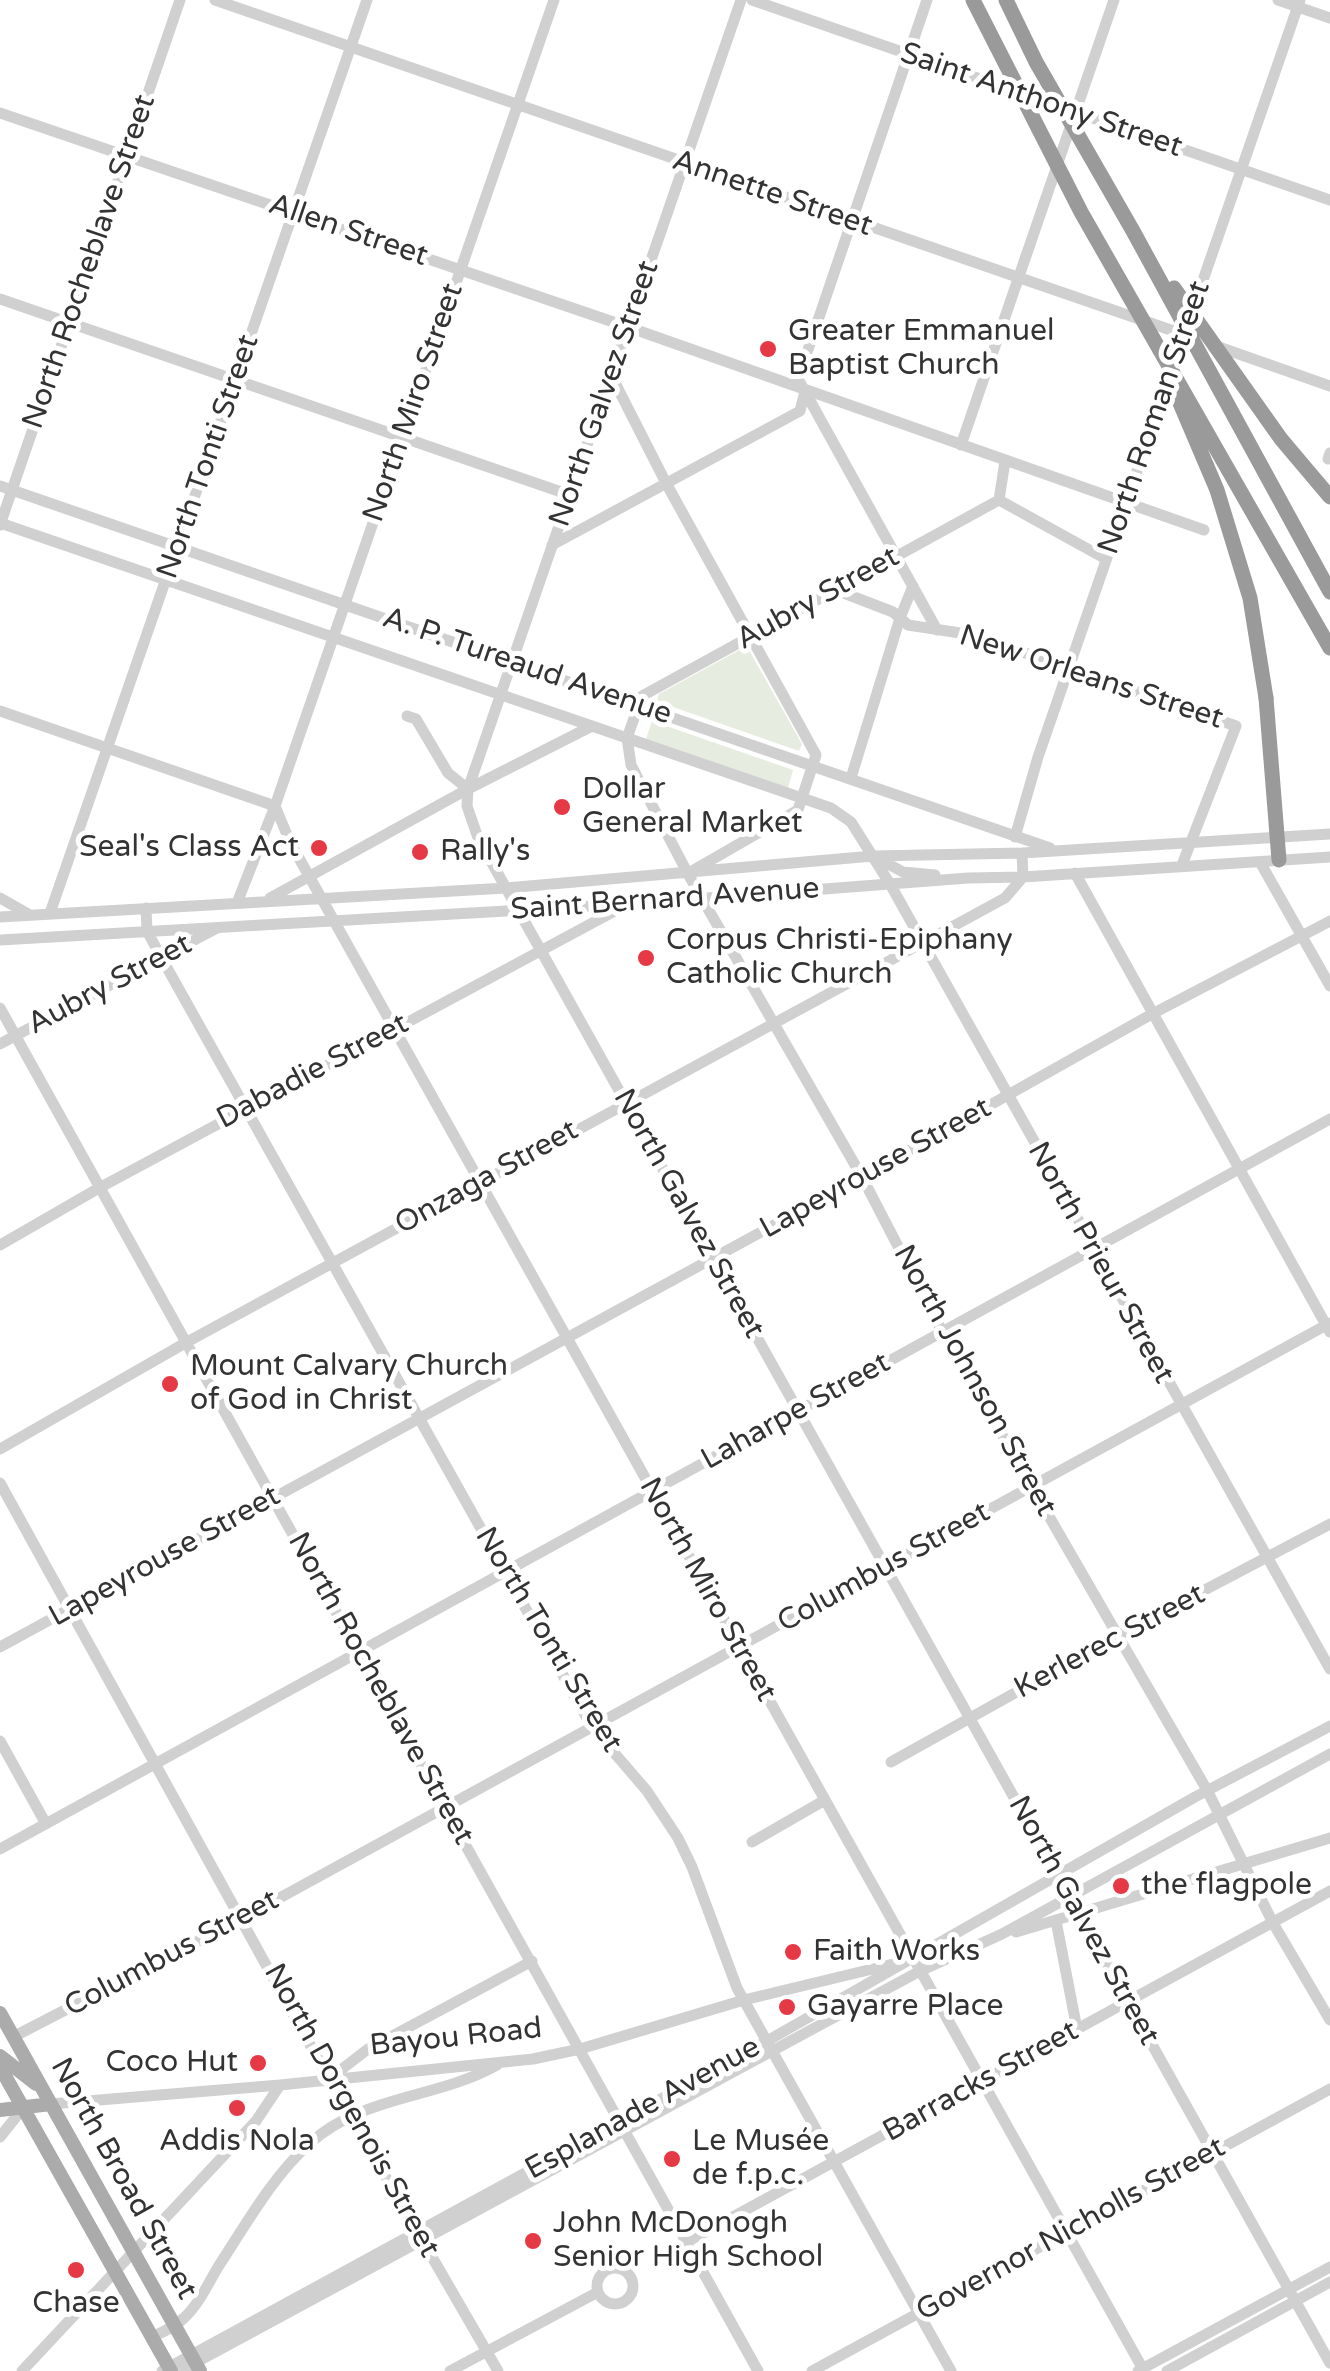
<!DOCTYPE html>
<html>
<head>
<meta charset="utf-8">
<style>
  body { margin:0 }
  canvas { display:block; background:#fff }
</style>
</head>
<body>
<canvas width="1330" height="2371"></canvas>
<script>
const context = document.querySelector('canvas').getContext('2d');
context.lineJoin = 'round';
function fillPath(path, color) { context.fillStyle = color; context.fill(path, 'evenodd'); }
function strokePath(path, color, width, dash) { context.strokeStyle = color; context.lineWidth = width; context.lineCap = dash ? 'butt' : 'round'; context.setLineDash(dash || []); context.stroke(path); }
function write(font, color, halo, rows, align = 'center') {
  context.font = font + ' "Varela Round",sans-serif'; context.lineWidth = 10; context.setLineDash([]); context.textBaseline = 'middle'; context.strokeStyle = halo; context.fillStyle = color; for (const [text, x, y, turn = 0] of rows) {
    context.save(); context.translate(x, y); context.rotate((+turn || 0) * Math.PI / 180); context.textAlign = isNaN(turn) ? turn : align; if (halo) context.strokeText(text, 0, 0); context.fillText(text, 0, 0); context.restore();
  }
}
const green = new Path2D(`
  M743 648 749 650 802 744 799 751 656 701 659 694Z
  M652 721 793 770 788 788 646 739Z`);
const minor = new Path2D(`
  M215 0 1194 338
  M554 0 275 806 290 842 1144 2371
  M741 0 468 789 467 806 478 838 1330 2363
  M752 0 1330 200
  M927 0 798 379 937 630
  M1278 0 1330 18
  M0 113 628 327 1204 530
  M0 299 570 495
  M1216 346 1330 386
  M611 375 666 483 816 755 798 810 692 871
  M961 445 1114 0
  M1328 459 1330 453
  M1005 461 999 500 642 696 627 738 631 765 688 874 862 1177 942 1331 1207 1790 1273 1923 1330 2020
  M0 486 1050 848
  M999 500 1106 559
  M0 523 831 808 851 822 890 884 1330 1669
  M0 525 180 0
  M552 545 800 411 805 391
  M836 590 893 612 908 625 973 635 1236 726 1182 865
  M0 711 275 806 237 903
  M407 716 416 719 448 773 468 789
  M851 778 900 618 913 586
  M1015 837 1038 757 1300 0
  M877 858 903 872 935 875
  M1260 862 1330 986
  M1075 873 1330 1332
  M0 898 30 915
  M270 898 468 789 592 726
  M146 908 147 931 161 957 592 1727 647 1791 678 1838 692 1867 737 1988 951 2371
  M50 913 367 0
  M0 917 506 888 873 856 1022 853 1330 834
  M0 940 628 904 968 878 1023 877 1330 857
  M0 1008 758 2371
  M0 1044 217 928
  M0 1245 99 1188 624 906
  M0 1449 187 1342 1005 898 1023 877 1022 853
  M0 1483 329 2079 498 2371
  M0 1647 862 1177 1152 1014 1330 921
  M0 1741 46 1824
  M891 1762 1119 1635 1330 1524
  M752 1842 825 1800
  M0 1849 1330 1119
  M1056 1921 1077 2029
  M1016 1932 1330 1838
  M13 2037 243 1918 1330 1323
  M329 2079 368 2049 532 1961
  M51 2104 280 2085 533 2059 580 2049 744 2000 893 1964
  M0 2137 23 2108
  M685 2243 1330 1891
  M597 2286a18 18 0 1 1 36 0a18 18 0 1 1-36 0Z
  M152 2337C163 2332 175 2327 184 2318 199 2304 208 2284 218 2267 245 2226 272 2177 309 2144 362 2095 437 2099 497 2065
  M22 2371 256 2121 280 2085
  M162 2371 767 2041 1195 1797 1330 1726
  M180 2371 920 1971 1002 1934 1330 1754
  M450 2371 598 2292
  M812 2371 1330 2089
  M1138 2371 1330 2267
  M1167 2371 1330 2282`);
const major = new Path2D(`
  M0 2013 200 2371
  M0 2056 36 2084
  M0 2067 171 2371
  M0 2110 51 2104`);
const highway = new Path2D(`
  M1266 698 1279 860`);
const highwayBridge = new Path2D(`
  M973 0 1081 212 1330 648
  M1006 0 1036 62 1133 231 1330 592
  M1174 288 1281 439 1330 497
  M1174 389 1217 490 1250 598 1266 698`);
const markers = [
  [768,349,10,"#e63946"],
  [562,807,10,"#e63946"],
  [319,848,10,"#e63946"],
  [420,852,10,"#e63946"],
  [646,958,10,"#e63946"],
  [170,1384,10,"#e63946"],
  [1121,1886,10,"#e63946"],
  [793,1952,10,"#e63946"],
  [787,2007,10,"#e63946"],
  [258,2063,10,"#e63946"],
  [237,2108,10,"#e63946"],
  [672,2159,10,"#e63946"],
  [533,2241,10,"#e63946"],
  [76,2270,10,"#e63946"]
];
const streetNames = [
  ["Saint Anthony Street",1041,101,19],
  ["Annette Street",772,194,19],
  ["Allen Street",348,231,19],
  ["North Rocheblave Street",90,262,-71],
  ["North Galvez Street",605,394,-71],
  ["North Miro Street",414,403,-71],
  ["North Roman Street",1155,418,-71],
  ["North Tonti Street",209,457,-71],
  ["Aubry Street",818,599,-29],
  ["A. P. Tureaud Avenue",527,667,19],
  ["New Orleans Street",1091,678,18],
  ["Saint Bernard Avenue",665,900,-4],
  ["Aubry Street",110,985,-28],
  ["Dabadie Street",313,1072,-28],
  ["Lapeyrouse Street",876,1169,-29],
  ["Onzaga Street",487,1178,-29],
  ["North Galvez Street",688,1214,61],
  ["North Prieur Street",1100,1263,61],
  ["North Johnson Street",974,1381,61],
  ["Laharpe Street",796,1412,-29],
  ["Lapeyrouse Street",165,1557,-29],
  ["Columbus Street",884,1568,-29],
  ["North Miro Street",707,1590,61],
  ["North Tonti Street",548,1640,59],
  ["Kerlerec Street",1110,1642,-28],
  ["North Rocheblave Street",380,1689,61],
  ["North Galvez Street",1083,1921,61],
  ["Columbus Street",172,1954,-28],
  ["Bayou Road",456,2038,-6],
  ["Barracks Street",981,2082,-29],
  ["Esplanade Avenue",643,2109,-29],
  ["North Dorgenois Street",351,2111,61],
  ["North Broad Street",123,2179,61],
  ["Governor Nicholls Street",1071,2230,-29]
];
const poiNames = [
  ["Greater Emmanuel",788,332],
  ["Baptist Church",788,366],
  ["Dollar",582,790],
  ["General Market",582,824],
  ["Seal's Class Act",299,848,"right"],
  ["Rally's",440,852],
  ["Corpus Christi-Epiphany",666,941],
  ["Catholic Church",666,975],
  ["Mount Calvary Church",190,1367],
  ["of God in Christ",190,1401],
  ["the flagpole",1141,1886],
  ["Faith Works",813,1952],
  ["Gayarre Place",807,2007],
  ["Coco Hut",238,2063,"right"],
  ["Addis Nola",237,2142,"center"],
  ["Le Musée",692,2142],
  ["de f.p.c.",692,2176],
  ["John McDonogh",553,2224],
  ["Senior High School",553,2258],
  ["Chase",76,2304,"center"]
];
fillPath(green, '#e6ecdf');
strokePath(minor, '#d0d0d0', 11);
strokePath(major, '#ababab', 14);
strokePath(highway, '#9a9a9a', 15);
strokePath(highwayBridge, '#9a9a9a', 15);
for (const [x, y, r, color] of markers) { const dot = new Path2D(); dot.arc(x, y, r, 0, 2 * Math.PI); context.fillStyle = color; context.fill(dot); strokePath(dot, '#fff', 4); }
write('30px', '#333', '#fff', streetNames);
write('30px', '#333', '#fff', poiNames, 'left');
</script>
</body>
</html>
